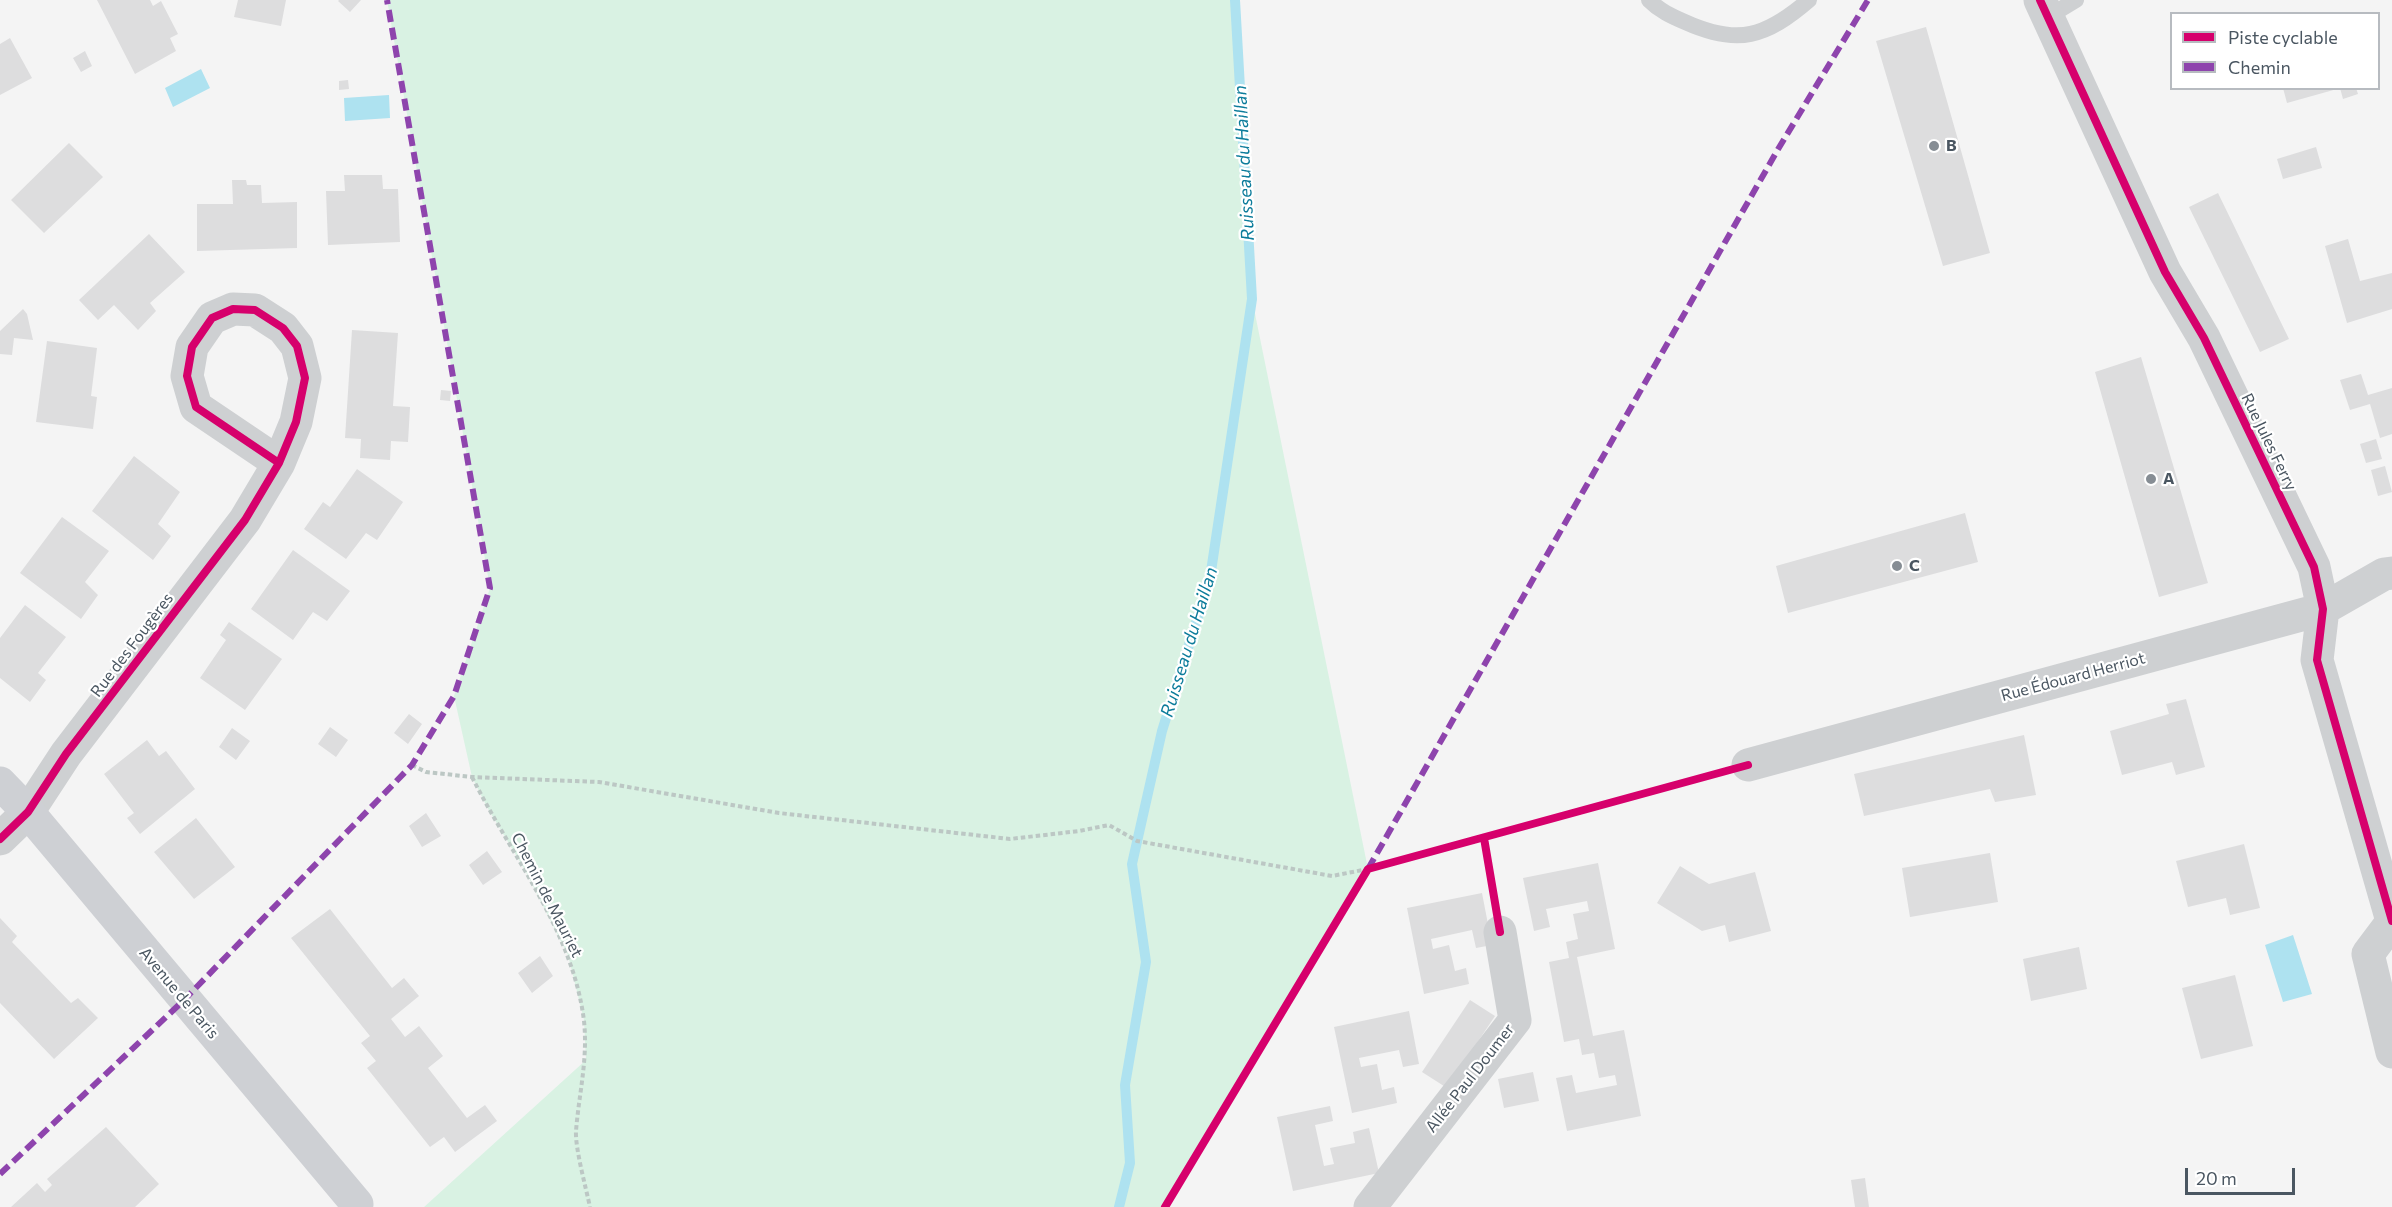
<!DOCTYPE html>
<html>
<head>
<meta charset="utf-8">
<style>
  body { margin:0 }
  #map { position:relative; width:2392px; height:1207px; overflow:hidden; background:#f4f4f4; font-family:Commissioner,sans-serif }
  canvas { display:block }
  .legend { position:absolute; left:2170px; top:12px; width:210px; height:78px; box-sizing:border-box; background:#fff; border:2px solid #b7bbc0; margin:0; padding:8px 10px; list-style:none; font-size:18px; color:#4a5661 }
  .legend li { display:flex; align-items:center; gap:12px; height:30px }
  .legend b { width:30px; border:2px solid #b7bbc0 }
  .scale { position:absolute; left:2185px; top:1168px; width:110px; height:27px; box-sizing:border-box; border:3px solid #4a5661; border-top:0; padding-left:8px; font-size:18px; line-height:21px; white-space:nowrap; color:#4a5661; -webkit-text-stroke:4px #fff; paint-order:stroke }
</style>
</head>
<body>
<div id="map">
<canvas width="2392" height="1207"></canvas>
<ul class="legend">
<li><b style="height:8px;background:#d6006c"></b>Piste cyclable</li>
<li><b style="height:8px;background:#8e44ad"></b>Chemin</li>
</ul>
<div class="scale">20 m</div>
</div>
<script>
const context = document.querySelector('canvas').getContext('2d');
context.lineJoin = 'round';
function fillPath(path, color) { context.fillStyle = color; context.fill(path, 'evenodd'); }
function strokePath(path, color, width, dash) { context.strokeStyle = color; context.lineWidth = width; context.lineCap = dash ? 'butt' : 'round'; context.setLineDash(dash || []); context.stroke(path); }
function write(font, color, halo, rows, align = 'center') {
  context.font = font + ' Commissioner,sans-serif'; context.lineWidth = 4.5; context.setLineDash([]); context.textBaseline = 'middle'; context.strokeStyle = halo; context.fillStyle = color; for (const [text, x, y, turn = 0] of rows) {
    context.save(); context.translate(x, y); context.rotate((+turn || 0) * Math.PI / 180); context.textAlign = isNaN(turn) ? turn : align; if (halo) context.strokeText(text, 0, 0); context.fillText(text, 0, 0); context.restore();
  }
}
const green = new Path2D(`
  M387 0H1235L1252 299 1368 869 1165 1207H424L586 1060 584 1020 568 955 525 870 487 807 472 777 454 696 490 588Z`);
const water = new Path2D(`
  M201 69 210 88 173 107 165 88Z
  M389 95 390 118 345 121 344 98Z
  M2293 935 2312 994 2283 1002 2265 945Z`);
const stream = new Path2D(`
  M1119 1207 1130 1163 1125 1085 1146 962 1132 864 1162 731 1210 578 1252 299 1235 0`);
const building = new Path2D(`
  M97 0H150L153 6 161 1 178 34 170 38 176 51 135 74Z
  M238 0H286L281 26 234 17Z
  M339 0H361L350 12 338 1Z
  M1926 27 1990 253 1943 266 1876 41Z
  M10 38 32 78 0 95V44Z
  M85 51 92 66 81 72 73 58Z
  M348 80 349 89 339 90V81Z
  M2283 88H2337V89L2287 103Z
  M2340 88H2356L2358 94 2343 99Z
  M69 143 103 177 44 233 11 200Z
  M2316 147 2322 168 2283 179 2277 159Z
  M344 175H382L383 189H398L400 242 328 245 326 191H345Z
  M232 180H246L247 185H261L262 203 297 202V248L197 251V204H233Z
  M2218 193 2289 339 2260 352 2189 207Z
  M149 234 185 272 150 303 156 311 138 330 114 305 98 320 79 300Z
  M2348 239 2360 281 2392 273V309L2347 323 2325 246Z
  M23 309 27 314 33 340 14 338 12 355 0 354V331Z
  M352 330 398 333 393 406 410 407 408 442 391 441 390 460 360 458 361 439 345 438Z
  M47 341 97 348 91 396 97 397 93 429 36 422Z
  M2141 357 2208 583 2159 597 2095 372Z
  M2361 374 2368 395 2392 388V434L2380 438 2370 404 2350 410 2340 380Z
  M441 390 451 391 450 401 440 400Z
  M2376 439 2382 459 2366 463 2360 444Z
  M134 456 180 492 158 524 171 536 153 560 92 511Z
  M2385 466 2392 492 2378 496 2371 470Z
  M357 469 403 502 377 540 366 533 346 559 304 529 323 502 330 507Z
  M1965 513 1978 562 1788 613 1776 566Z
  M62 517 109 551 85 582 98 595 81 619 20 573Z
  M293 550 350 591 327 621 313 612 293 640 251 609Z
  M25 605 66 637 38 673 46 680 30 702 0 678V638Z
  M229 622 282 659 245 710 200 678 226 640 220 635Z
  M2186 699 2205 767 2176 775 2172 762 2122 775 2110 731 2169 714 2166 704Z
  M409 714 422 724 408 744 394 733Z
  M330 727 348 740 336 757 318 744Z
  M232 728 250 741 236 760 219 747Z
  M2024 735 2036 795 1995 802 1990 789 1864 816 1854 774Z
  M147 740 159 756 166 751 195 789 140 834 127 818 134 813 104 774Z
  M426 813 441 836 422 847 409 826Z
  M196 818 235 867 194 899 154 852Z
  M2244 844 2260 908 2230 915 2226 898 2188 907 2176 861Z
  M487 851 502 872 483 885 469 865Z
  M1990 853 1998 902 1910 917 1902 868Z
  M1598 863 1615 949 1577 957 1593 1036 1624 1030 1641 1116 1567 1131 1556 1078 1572 1075 1576 1093 1617 1085 1615 1075 1599 1078 1594 1053 1582 1055 1579 1039 1564 1042 1549 962 1569 958 1566 942 1578 939 1573 914 1589 911 1587 901 1546 909 1550 927 1534 931 1523 878Z
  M1680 866 1709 884 1755 872 1771 931 1729 942 1725 925 1702 931 1657 903Z
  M1482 893 1492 945 1476 948 1472 930 1431 939 1433 949 1449 945 1455 971 1466 968 1469 984 1424 994 1407 908Z
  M330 909 392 988 404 978 419 996 391 1019 405 1037 419 1026 443 1056 428 1068 467 1118 485 1105 497 1121 455 1152 444 1137 430 1147 367 1068 376 1061 361 1043 370 1036 291 938Z
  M0 918 17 936 12 942 71 1003 78 998 98 1018 54 1059 0 1003Z
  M2079 947 2087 989 2031 1001 2023 959Z
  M540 956 553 976 532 993 518 973Z
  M2235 975 2253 1046 2201 1059 2182 988Z
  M1470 1000 1495 1016 1447 1088 1422 1072Z
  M1409 1011 1419 1064 1403 1067 1399 1050 1359 1058 1361 1067 1377 1064 1382 1090 1394 1087 1397 1103 1352 1113 1334 1027Z
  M1533 1072 1539 1101 1504 1108 1498 1079Z
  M1330 1106 1333 1121 1315 1125 1324 1166 1334 1164 1330 1148 1355 1143 1353 1132 1369 1128 1379 1173 1293 1191 1277 1117Z
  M106 1127 159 1184 135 1207H11L37 1183 45 1192 52 1185 47 1179Z
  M1865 1178 1869 1207H1855L1851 1180Z`);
const path = new Path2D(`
  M412 765 426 772 472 777 599 782 779 813 1010 839 1079 831 1109 825 1137 841 1332 876 1368 869
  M472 777C512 857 573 931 584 1021 588 1060 579 1093 576 1131 575 1148 586 1188 590 1207`);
const lane = new Path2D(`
  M1649 0C1660 11 1671 16 1685 22 1738 46 1766 37 1809 0
  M2048 17 2076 0`);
const street = new Path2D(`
  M2040 0 2165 272 2204 338 2314 567 2323 609 2317 660 2392 921
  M1748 765 2323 609 2384 574 2392 573
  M0 839 28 812 66 754 245 520 279 463 296 422 305 378 297 346 283 328 255 310 233 309 212 318 192 347 187 376 196 407 279 463
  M2392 922 2368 954 2392 1052
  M1370 1207 1515 1020 1500 932`);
const secondary = new Path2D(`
  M0 783 28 812 357 1204`);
const quiet = new Path2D(`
  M1368 869 1777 151 1868 0
  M0 1174 184 1000 412 765 454 696 490 588 387 0`);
const cycleway = new Path2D(`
  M2040 0 2165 272 2204 338 2314 567 2323 609 2317 660 2392 921
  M1484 838 1500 932
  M0 839 28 812 66 754 245 520 279 463 296 422 305 378 297 346 283 328 255 310 233 309 212 318 192 347 187 376 196 407 279 463
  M1165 1207 1368 869 1748 765`);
const markers = [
  [1934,146,6,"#868d94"],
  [2151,479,6,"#868d94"],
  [1897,566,6,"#868d94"]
];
const poiNames = [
  ["B",1946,146],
  ["A",2163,479],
  ["C",1909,566]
];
const streetNames = [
  ["Rue Jules Ferry",2269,442,64],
  ["Rue des Fougères",132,645,-53],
  ["Rue Édouard Herriot",2073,677,-15],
  ["Chemin de Mauriet",547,895,63],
  ["Avenue de Paris",179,993,50],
  ["Allée Paul Doumer",1470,1078,-52]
];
const waterNames = [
  ["Ruisseau du Haillan",1244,163,-93],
  ["Ruisseau du Haillan",1189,642,-73]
];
fillPath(green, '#d9f2e3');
fillPath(water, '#aee2f0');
strokePath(stream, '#aee2f0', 10);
fillPath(building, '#ddddde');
strokePath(path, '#bcc7c4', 4, [4.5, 3]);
strokePath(lane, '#ced0d2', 16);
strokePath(street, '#ced0d2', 33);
strokePath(secondary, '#ced0d4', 33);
strokePath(quiet, '#8e44ad', 6, [12, 6]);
strokePath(cycleway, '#d6006c', 8);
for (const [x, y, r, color] of markers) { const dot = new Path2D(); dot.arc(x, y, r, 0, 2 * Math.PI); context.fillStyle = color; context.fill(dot); strokePath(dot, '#fff', 2); }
write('bold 16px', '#4a5661', '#fff', poiNames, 'left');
write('16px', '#4a5661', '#fff', streetNames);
write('italic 18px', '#0c7c9b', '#fff', waterNames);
</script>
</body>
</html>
